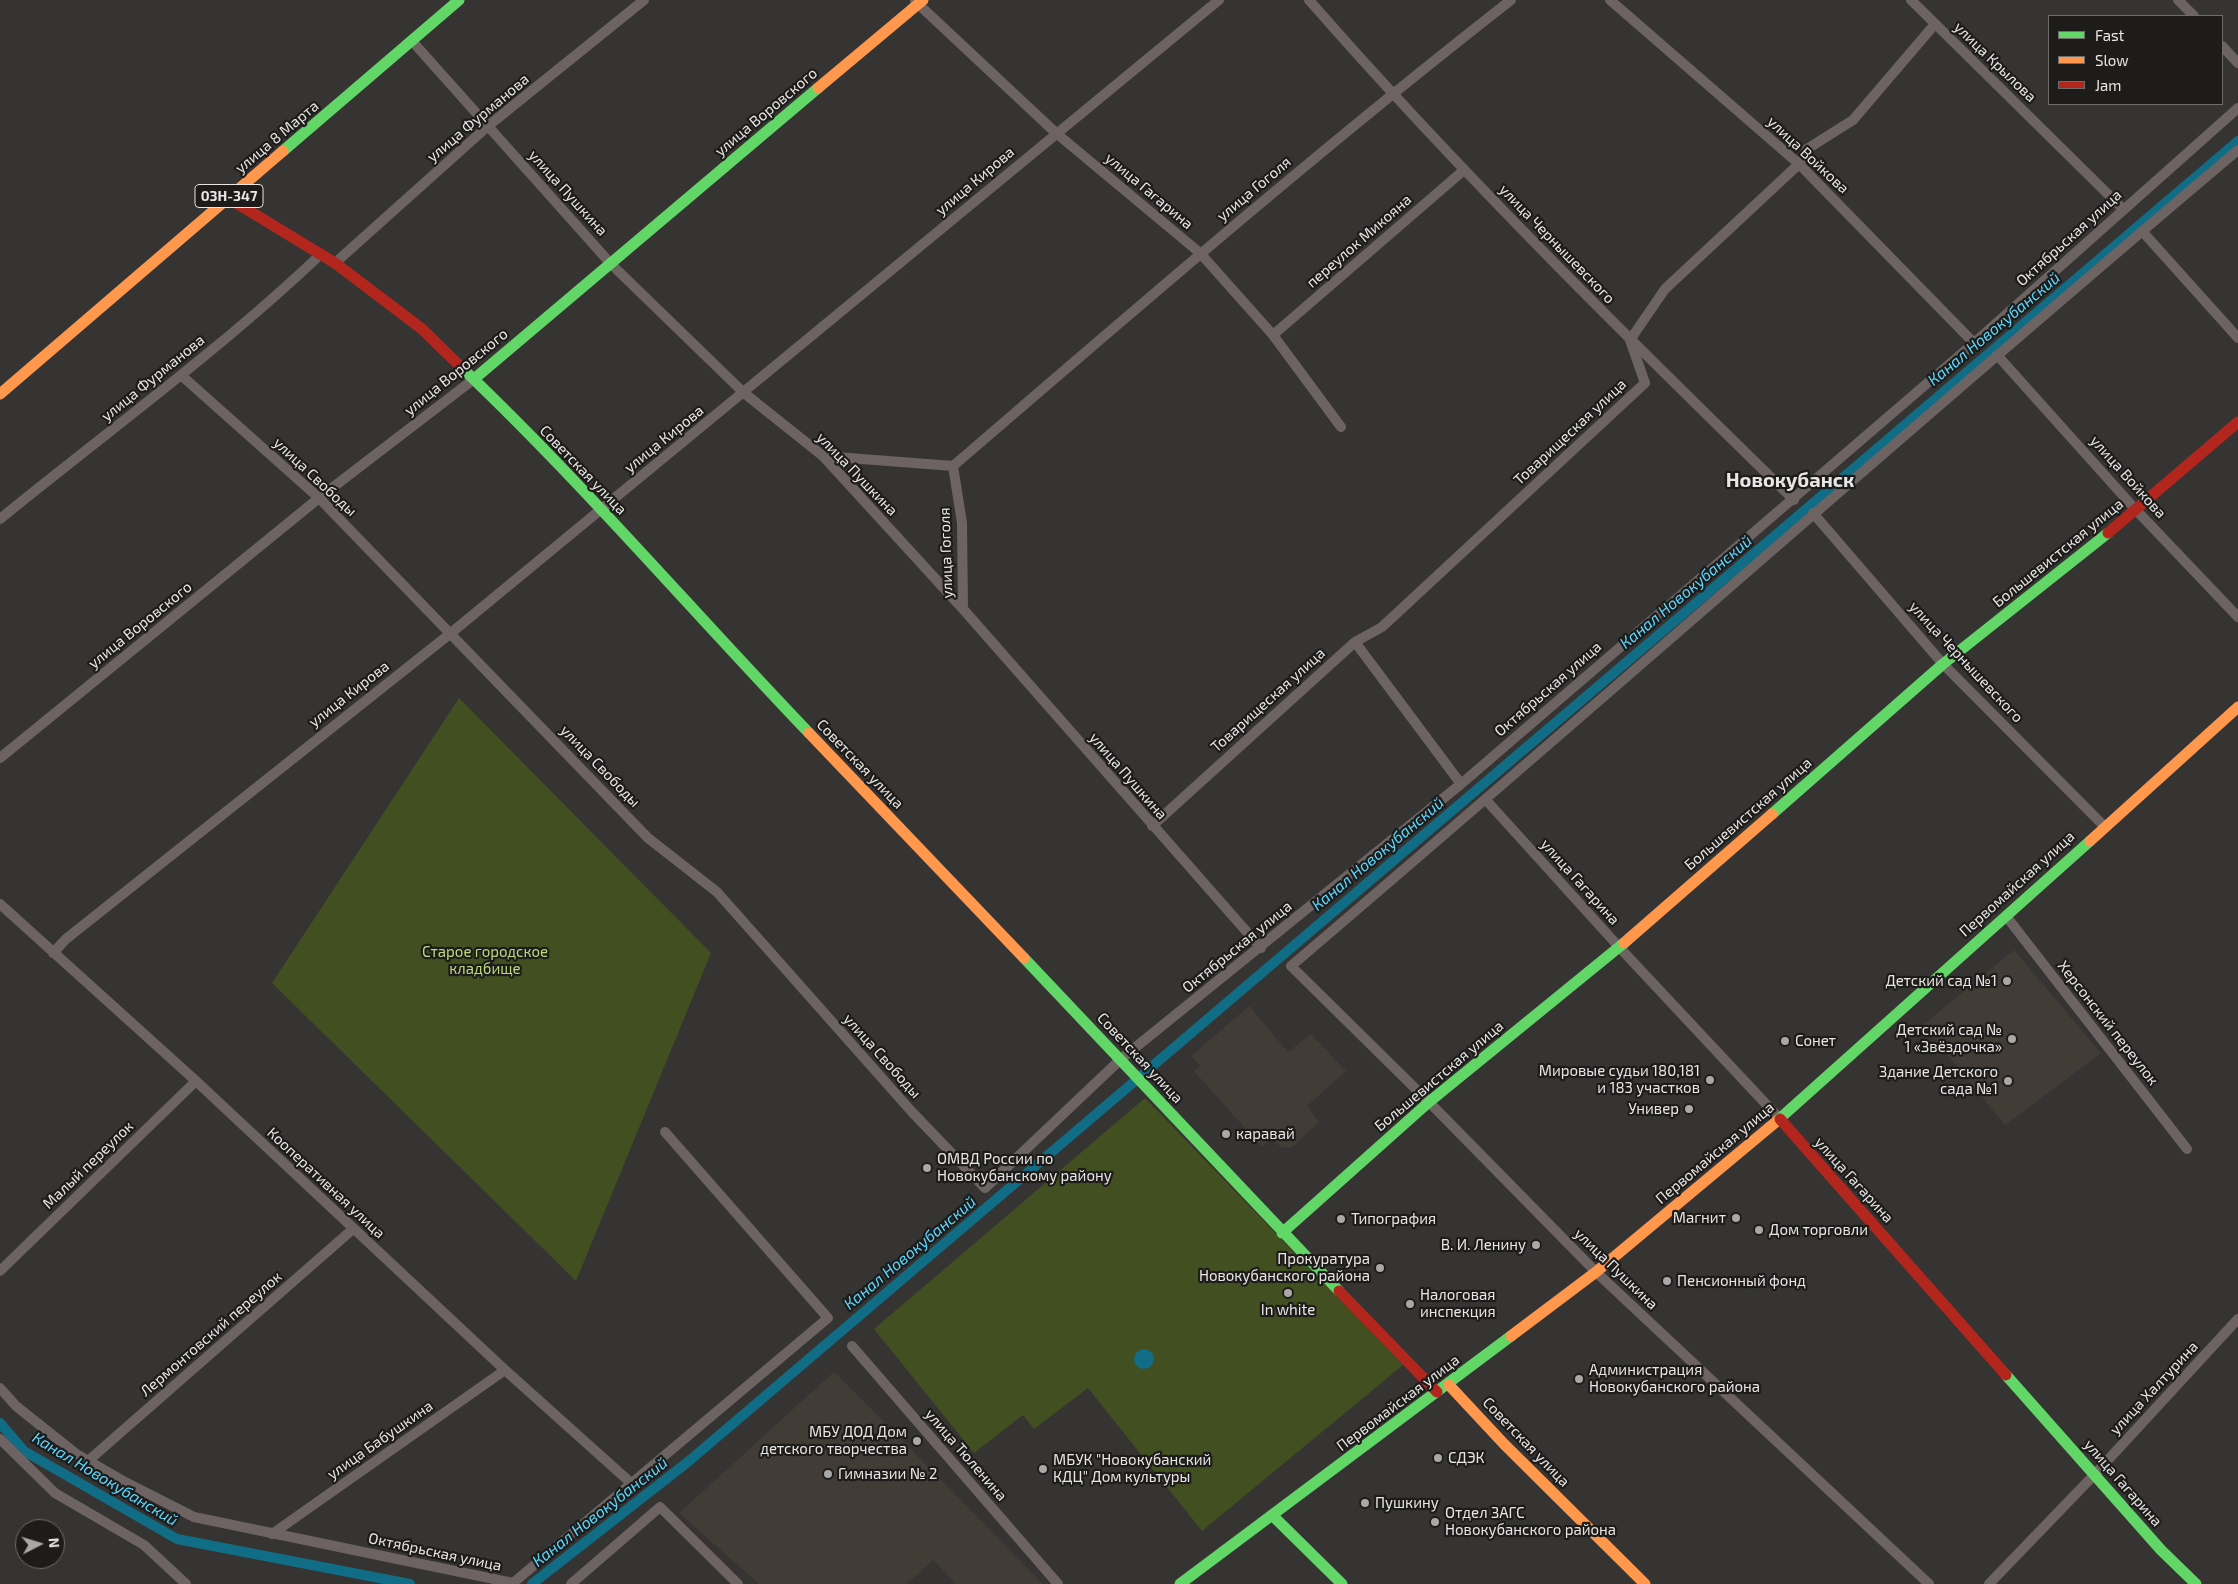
<!DOCTYPE html>
<html>
<head>
<meta charset="utf-8">
<style>
  body { margin:0 }
  #map { position:relative; width:2238px; height:1584px; overflow:hidden; background:#353433; font-family:"Exo 2",sans-serif }
  canvas { display:block }
  .legend { position:absolute; left:2048px; top:15px; width:175px; height:90px; box-sizing:border-box; background:#1d1c1b; border:1px solid #6e6d6c; margin:0; padding:6px 9px; list-style:none; font-size:15px; color:#e8e6e5 }
  .legend li { display:flex; align-items:center; gap:10px; height:25px }
  .legend b { width:25px; border:1px solid #6e6d6c }
  .north { position:absolute; left:15px; top:1519px; width:50px; height:50px; box-sizing:border-box; background:#1d1c1b; border:1px solid #6e6d6c; border-radius:50%; rotate:85deg; font-size:14px; font-weight:700; line-height:20px; text-align:center; color:#e8e6e5 }
  .north::after { content:''; display:block; margin:auto; width:18px; height:22px; background:#a9a8a7; clip-path:polygon(50% 0,100% 100%,50% 72%,0 100%) }
</style>
</head>
<body>
<div id="map">
<canvas width="2238" height="1584"></canvas>
<ul class="legend">
<li><b style="height:6px;background:#63d668"></b>Fast</li>
<li><b style="height:6px;background:#ff974d"></b>Slow</li>
<li><b style="height:6px;background:#b3261e"></b>Jam</li>
</ul>
<div class="north">N</div>
</div>
<script>
const context = document.querySelector('canvas').getContext('2d');
context.lineJoin = 'round';
function fillPath(path, color) { context.fillStyle = color; context.fill(path, 'evenodd'); }
function strokePath(path, color, width, dash) { context.strokeStyle = color; context.lineWidth = width; context.lineCap = dash ? 'butt' : 'round'; context.setLineDash(dash || []); context.stroke(path); }
function write(font, color, halo, rows, align = 'center') {
  context.font = font + ' "Exo 2",sans-serif'; context.lineWidth = 4.5; context.setLineDash([]); context.textBaseline = 'middle'; context.strokeStyle = halo; context.fillStyle = color; for (const [text, x, y, turn = 0] of rows) {
    context.save(); context.translate(x, y); context.rotate((+turn || 0) * Math.PI / 180); context.textAlign = isNaN(turn) ? turn : align; if (halo) context.strokeText(text, 0, 0); context.fillText(text, 0, 0); context.restore();
  }
}
const built = new Path2D(`
  M2014 950 2101 1053 2005 1125 1923 1025Z
  M1249 1006 1288 1052 1311 1034 1346 1071 1307 1106 1319 1122 1291 1148 1281 1147 1271 1138 1262 1147 1194 1071 1200 1066 1191 1056Z
  M834 1372 897 1435 1043 1584H956L933 1560 907 1584H759L679 1513Z`);
const green = new Path2D(`
  M459 698 711 953 576 1281 272 983Z
  M1145 1098 1403 1365 1202 1531 1088 1388 1034 1429 1023 1415 974 1453 874 1329Z`);
const water = new Path2D(`
  M1134 1359a10 10 0 1 1 20 0a10 10 0 1 1-20 0Z`);
const canal = new Path2D(`
  M0 1423 24 1451 177 1539 410 1584
  M532 1584 689 1461 2238 141`);
const street = new Path2D(`
  M1309 0C1462 175 1628 338 1794 500
  M1610 0 1799 164 1974 343
  M1911 0 2123 209
  M2178 0 2194 16
  M915 1 1056 133 1200 253 1273 335 1341 427
  M412 41 611 264 744 393 823 456 963 609 1261 948
  M2222 46 2238 63
  M2142 231 2238 338
  M335 263 488 126 644 0
  M1273 335 1464 170
  M1997 355 2136 510 2238 617
  M182 376 319 498 648 838 717 892 912 1112 985 1188 1121 1059 1461 784 1974 343 2238 108
  M823 456 953 466
  M1813 513 1943 664 2104 826
  M0 519C108 431 220 350 321 254
  M963 609 962 523 953 466C1137 308 1320 149 1511 0
  M1355 642 1461 784
  M0 758 319 498 474 379
  M1486 800 1619 947 1780 1119
  M1152 826 1355 642 1382 627 1645 383 1630 340 1665 289 1799 164 1807 149 1853 120 1935 24
  M0 904 196 1081 505 1370 631 1483
  M2006 916 2187 1149
  M53 953 66 939 451 633 1219 0
  M0 1271 196 1081
  M852 1346 1058 1584
  M0 1388 16 1406 75 1453 125 1482 194 1517 513 1583 828 1318 665 1132
  M0 1439 55 1493 144 1545 186 1584
  M88 1461 353 1229
  M272 1534 505 1370
  M571 1584 660 1507 738 1584
  M1929 1584 1596 1272 1429 1102 1291 966C1608 696 1919 419 2238 150
  M1989 1584 2095 1474 2238 1319`);
const fast = new Path2D(`
  M283 151 459 0
  M462 368C584 484 693 612 809 733
  M474 379 818 88
  M1772 814 1943 664 2108 533
  M1024 958 1339 1291
  M1777 1121 2090 841
  M1282 1233 1429 1102 1624 943
  M2006 1375 2161 1550 2196 1584
  M1273 1516 1342 1584
  M1180 1584 1511 1336`);
const slow = new Path2D(`
  M818 88 923 0
  M0 394 283 151
  M809 733 1024 958
  M2090 841 2238 707
  M1624 943 1772 814
  M1511 1336 1596 1272 1777 1121
  M1449 1385 1504 1444 1645 1584`);
const jam = new Path2D(`
  M228 198 335 263 422 329 462 368
  M2108 533 2238 422
  M1780 1119 2006 1375
  M1339 1291 1437 1392`);
const markers = [
  [2007,981,5,"#a9a8a7"],
  [2012,1039,5,"#a9a8a7"],
  [1785,1041,5,"#a9a8a7"],
  [1710,1080,5,"#a9a8a7"],
  [2008,1081,5,"#a9a8a7"],
  [1689,1109,5,"#a9a8a7"],
  [1226,1134,5,"#a9a8a7"],
  [927,1168,5,"#a9a8a7"],
  [1736,1218,5,"#a9a8a7"],
  [1341,1219,5,"#a9a8a7"],
  [1759,1230,5,"#a9a8a7"],
  [1536,1245,5,"#a9a8a7"],
  [1380,1268,5,"#a9a8a7"],
  [1667,1281,5,"#a9a8a7"],
  [1288,1293,5,"#a9a8a7"],
  [1410,1304,5,"#a9a8a7"],
  [1579,1379,5,"#a9a8a7"],
  [917,1441,5,"#a9a8a7"],
  [1438,1458,5,"#a9a8a7"],
  [1043,1469,5,"#a9a8a7"],
  [828,1474,5,"#a9a8a7"],
  [1365,1503,5,"#a9a8a7"],
  [1435,1522,5,"#a9a8a7"]
];
const shields = [
  [229,196,68]
];
const shieldNames = [
  ["03Н-347",229,196]
];
const streetNames = [
  ["улица Крылова",1995,62,44],
  ["улица Воровского",766,112,-40],
  ["улица Фурманова",478,118,-40],
  ["улица 8 Марта",277,137,-40],
  ["улица Войкова",1808,155,43],
  ["улица Кирова",975,181,-40],
  ["улица Гоголя",1254,189,-40],
  ["улица Гагарина",1149,191,40],
  ["улица Пушкина",568,193,48],
  ["Октябрьская улица",2069,238,-42],
  ["переулок Микояна",1359,241,-41],
  ["улица Чернышевского",1557,244,46],
  ["улица Воровского",456,372,-39],
  ["улица Фурманова",153,378,-39],
  ["Товарищеская улица",1570,432,-43],
  ["улица Кирова",664,439,-39],
  ["Советская улица",583,470,46],
  ["улица Пушкина",857,474,46],
  ["улица Свободы",315,477,43],
  ["улица Войкова",2128,477,48],
  ["улица Гоголя",946,553,-92],
  ["Большевистская улица",2058,553,-39],
  ["улица Воровского",140,625,-39],
  ["улица Чернышевского",1966,662,47],
  ["Октябрьская улица",1548,689,-41],
  ["улица Кирова",349,694,-38],
  ["Товарищеская улица",1268,700,-42],
  ["Советская улица",860,764,46],
  ["улица Свободы",600,766,46],
  ["улица Пушкина",1128,776,49],
  ["Большевистская улица",1748,814,-41],
  ["улица Гагарина",1580,882,48],
  ["Первомайская улица",2017,884,-42],
  ["Октябрьская улица",1237,947,-39],
  ["Херсонский переулок",2108,1023,52],
  ["улица Свободы",882,1056,48],
  ["Советская улица",1140,1058,47],
  ["Большевистская улица",1439,1076,-40],
  ["Первомайская улица",1715,1153,-40],
  ["Малый переулок",88,1165,-44],
  ["улица Гагарина",1854,1180,48],
  ["Кооперативная улица",326,1183,43],
  ["улица Пушкина",1616,1269,44],
  ["Лермонтовский переулок",211,1334,-41],
  ["улица Халтурина",2154,1388,-47],
  ["Первомайская улица",1398,1403,-37],
  ["улица Бабушкина",380,1440,-35],
  ["Советская улица",1526,1442,46],
  ["улица Тюленина",966,1455,49],
  ["улица Гагарина",2123,1483,49],
  ["Октябрьская улица",435,1552,12]
];
const parkNames = [
  ["Старое городское",485,952],
  ["кладбище",485,969]
];
const poiNames = [
  ["Детский сад №1",1997,981,"right"],
  ["Детский сад №",2002,1030,"right"],
  ["1 «Звёздочка»",2002,1047,"right"],
  ["Сонет",1795,1041],
  ["Мировые судьи 180,181",1700,1071,"right"],
  ["и 183 участков",1700,1088,"right"],
  ["Здание Детского",1998,1072,"right"],
  ["сада №1",1998,1089,"right"],
  ["Универ",1679,1109,"right"],
  ["каравай",1236,1134],
  ["ОМВД России по",937,1159],
  ["Новокубанскому району",937,1176],
  ["Магнит",1726,1218,"right"],
  ["Типография",1351,1219],
  ["Дом торговли",1769,1230],
  ["В. И. Ленину",1526,1245,"right"],
  ["Прокуратура",1370,1259,"right"],
  ["Новокубанского района",1370,1276,"right"],
  ["Пенсионный фонд",1677,1281],
  ["Налоговая",1420,1295],
  ["инспекция",1420,1312],
  ["In white",1288,1310,"center"],
  ["Администрация",1589,1370],
  ["Новокубанского района",1589,1387],
  ["МБУ ДОД Дом",907,1432,"right"],
  ["детского творчества",907,1449,"right"],
  ["СДЭК",1448,1458],
  ["МБУК \"Новокубанский",1053,1460],
  ["КДЦ\" Дом культуры",1053,1477],
  ["Гимназии № 2",838,1474],
  ["Пушкину",1375,1503],
  ["Отдел ЗАГС",1445,1513],
  ["Новокубанского района",1445,1530]
];
const waterNames = [
  ["Канал Новокубанский",1994,329,-40],
  ["Канал Новокубанский",1686,592,-40],
  ["Канал Новокубанский",1378,854,-40],
  ["Канал Новокубанский",910,1253,-40],
  ["Канал Новокубанский",105,1479,31],
  ["Канал Новокубанский",600,1512,-38]
];
const districtNames = [
  ["Новокубанск",1790,480]
];
fillPath(built, '#423c37');
fillPath(green, '#424f21');
fillPath(water, '#116c85');
strokePath(canal, '#116c85', 10);
strokePath(street, '#6d6363', 10);
strokePath(fast, '#63d668', 11);
strokePath(slow, '#ff974d', 11);
strokePath(jam, '#b3261e', 11);
for (const [x, y, r, color] of markers) { const dot = new Path2D(); dot.arc(x, y, r, 0, 2 * Math.PI); context.fillStyle = color; context.fill(dot); strokePath(dot, '#1d1c1b', 2); }
for (const [x, y, w] of shields) { const box = new Path2D(); box.roundRect(x - w / 2, y - 11.5, w, 23, 4); context.fillStyle = '#1d1c1b'; context.fill(box); strokePath(box, '#e8e6e5', 1); }
write('bold 14px', '#e8e6e5', null, shieldNames);
write('15px', '#e8e6e5', '#1d1c1b', streetNames);
write('15px', '#bcd97e', '#1d1c1b', parkNames);
write('15px', '#e8e6e5', '#1d1c1b', poiNames, 'left');
write('italic 16px', '#5bd7fe', '#1d1c1b', waterNames);
write('bold 20px', '#e8e6e5', '#1d1c1b', districtNames);
</script>
</body>
</html>
